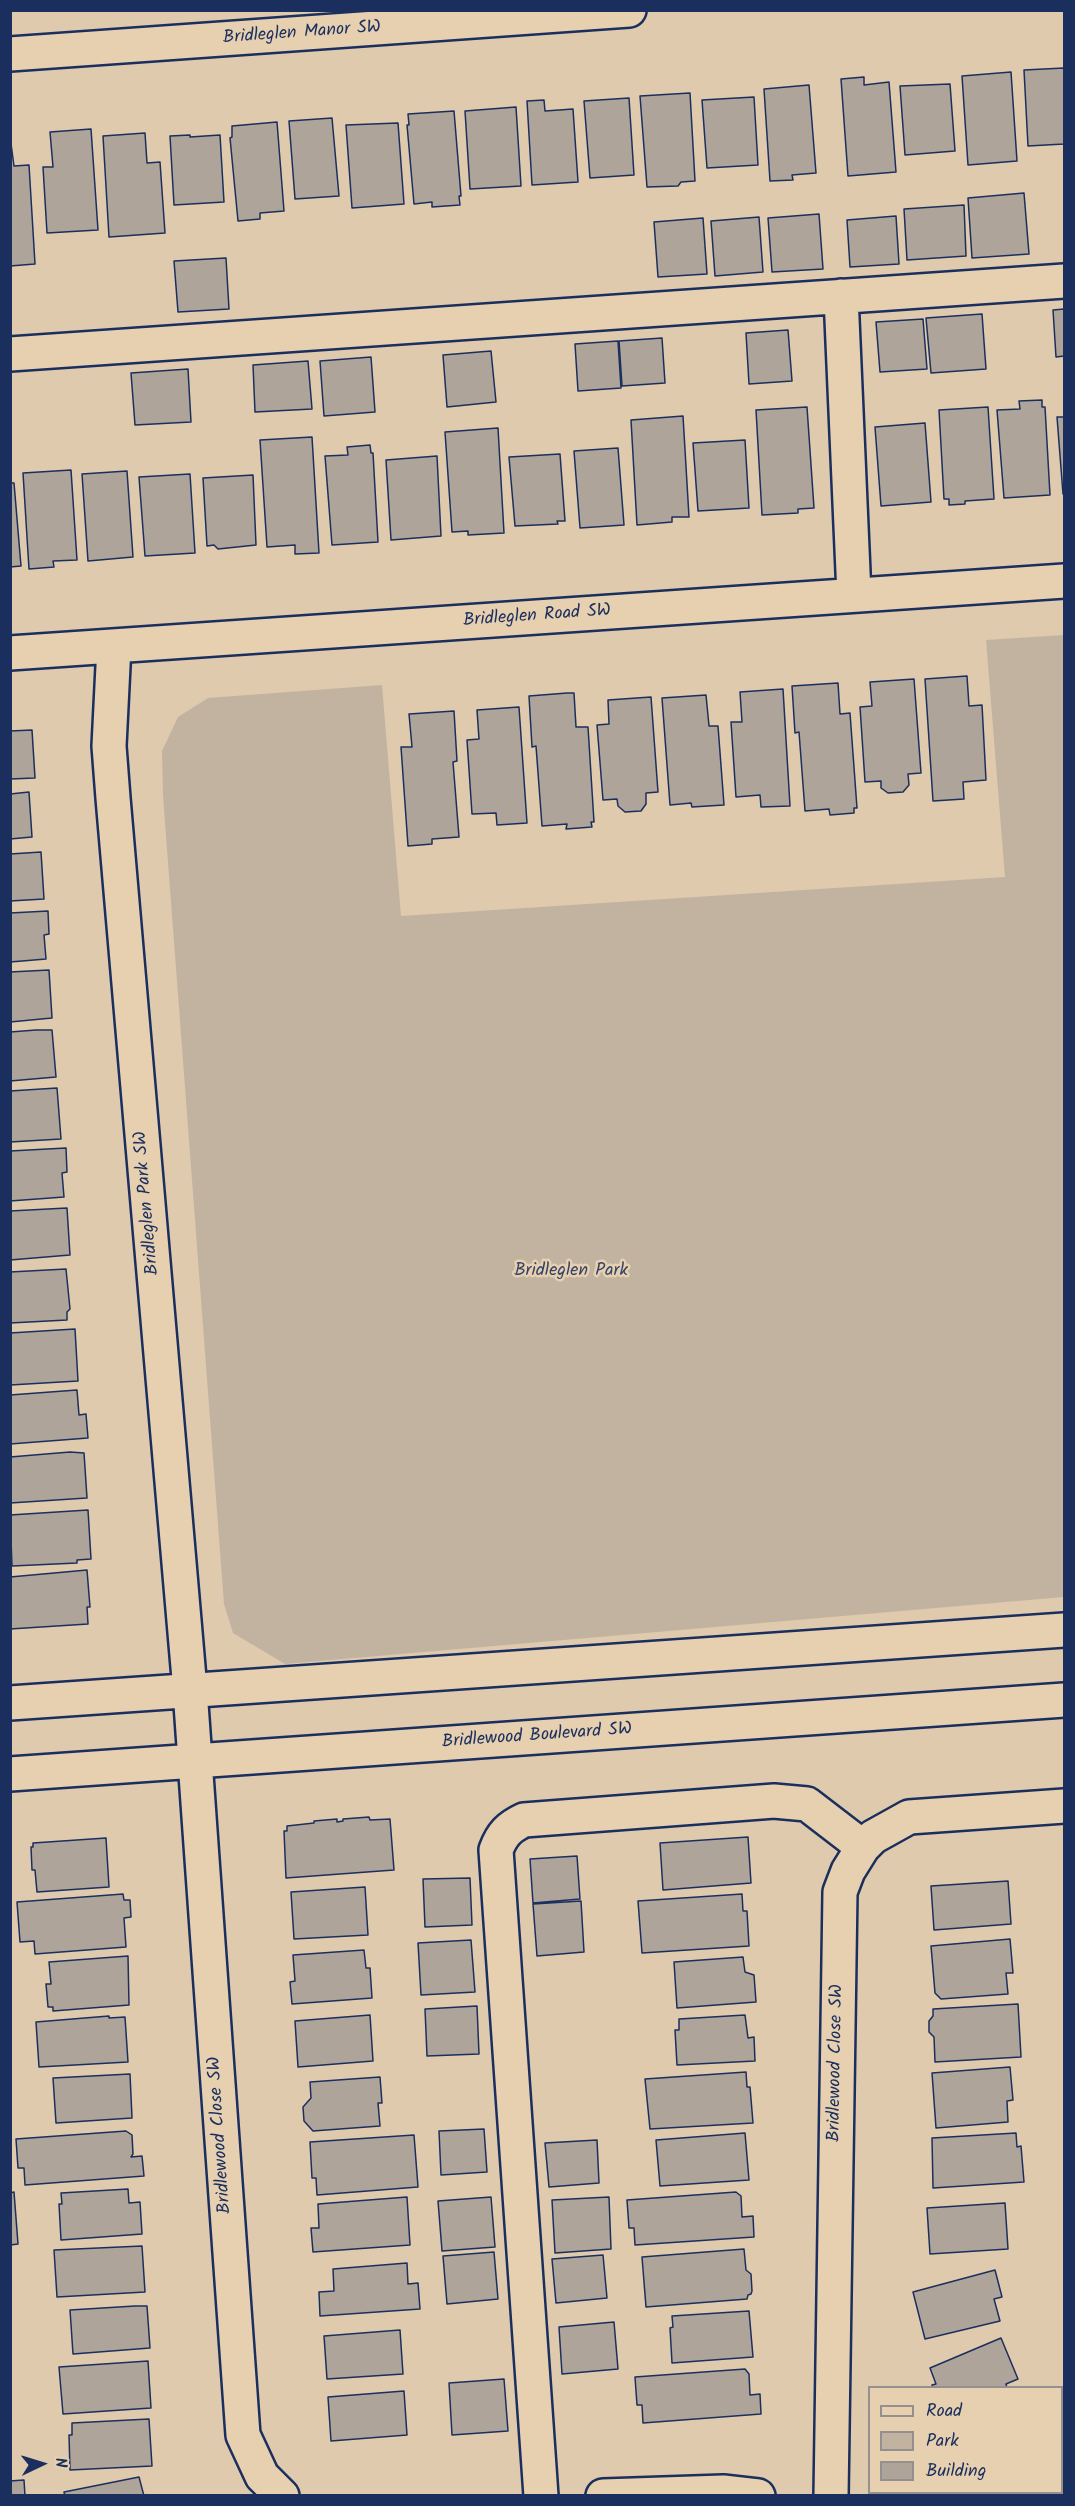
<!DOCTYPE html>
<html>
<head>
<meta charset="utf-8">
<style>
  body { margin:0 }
  #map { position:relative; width:1075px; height:2506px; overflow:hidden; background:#dfcaad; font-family:Kalam,sans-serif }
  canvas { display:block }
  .frame { position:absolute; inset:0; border:12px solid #1b2f5e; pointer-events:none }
  .legend { position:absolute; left:868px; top:2386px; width:195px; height:108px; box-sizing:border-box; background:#e7d0b0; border:2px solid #95908f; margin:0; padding:8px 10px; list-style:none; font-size:18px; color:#1b2f5e }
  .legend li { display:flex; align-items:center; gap:12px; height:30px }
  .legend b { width:30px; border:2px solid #95908f }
  .north { position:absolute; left:12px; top:2434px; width:60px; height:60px; -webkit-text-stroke:4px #e7d0b0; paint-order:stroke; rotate:86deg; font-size:16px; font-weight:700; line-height:24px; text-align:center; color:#1b2f5e }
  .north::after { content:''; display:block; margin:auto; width:21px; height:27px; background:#1b2f5e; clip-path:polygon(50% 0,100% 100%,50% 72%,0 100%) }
</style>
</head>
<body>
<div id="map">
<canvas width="1075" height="2506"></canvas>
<div class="frame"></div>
<ul class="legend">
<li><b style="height:8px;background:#e7d0b0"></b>Road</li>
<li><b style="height:16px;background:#c2b3a1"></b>Park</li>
<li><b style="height:16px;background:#aea499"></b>Building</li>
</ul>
<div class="north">N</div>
</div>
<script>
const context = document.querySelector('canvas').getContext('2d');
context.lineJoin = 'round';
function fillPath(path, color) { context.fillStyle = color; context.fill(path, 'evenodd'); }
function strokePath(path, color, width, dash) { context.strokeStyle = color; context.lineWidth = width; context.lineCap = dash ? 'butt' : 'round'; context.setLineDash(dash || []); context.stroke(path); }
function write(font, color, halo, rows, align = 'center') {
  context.font = font + ' Kalam,sans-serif'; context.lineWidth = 5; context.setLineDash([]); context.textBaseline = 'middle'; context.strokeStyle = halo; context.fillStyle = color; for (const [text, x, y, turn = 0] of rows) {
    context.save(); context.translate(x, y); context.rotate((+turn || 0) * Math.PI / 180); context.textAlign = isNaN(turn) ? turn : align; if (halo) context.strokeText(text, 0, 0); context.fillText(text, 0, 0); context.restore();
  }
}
const green = new Path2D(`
  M1064 635V1597L285 1664 233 1633 224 1604 163 796 162 751 178 717 208 698 382 685 401 916 1005 877 986 640Z`);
const building = new Path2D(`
  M1064 68V144L1028 146 1024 70Z
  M1011 72 1017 161 968 165 962 76Z
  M864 77V85L889 82 896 172 848 176 841 79Z
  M950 84 955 151 905 155 900 86Z
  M809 85 816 173 792 175 793 180 770 181 764 89Z
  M690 93 695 181 681 182 678 186 647 187 640 96Z
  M754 97 758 165 707 168 702 100Z
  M629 98 634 175 590 178 584 101Z
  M544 100 545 111 573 109 578 182 532 185 527 101Z
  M516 107 521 186 470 189 465 111Z
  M454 111 461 196H459L460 205 432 207V202L414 204 407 125H409L408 114Z
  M332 118 339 196 295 199 289 121Z
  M277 122 284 211 260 213V219L238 221 230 138 232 137V126Z
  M398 123 404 204 352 208 346 125Z
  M91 129 98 230 47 233 43 167H53L50 132Z
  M145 133 147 163 160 162 165 233 109 237 103 136Z
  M190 135V137L220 135 224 202 174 205 170 136Z
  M10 136 14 166 29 165 35 264 10 266Z
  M1024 193 1029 254 972 258 968 198Z
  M964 205 966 256 907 260 904 209Z
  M819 214 823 269 772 272 768 218Z
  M896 216 899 264 850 267 847 220Z
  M759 217 763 272 715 276 711 221Z
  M703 218 707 274 658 277 654 222Z
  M226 258 229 309 178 312 174 261Z
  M1064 309V356L1056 357 1053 310Z
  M982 314 986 369 931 373 926 318Z
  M923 319 927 369 880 372 876 322Z
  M788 330 792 381 749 384 746 333Z
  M662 338 665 383 622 386 619 341Z
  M618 341 621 388 578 391 575 344Z
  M491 351 496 402 447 407 443 355Z
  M371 357 375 412 324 416 320 361Z
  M308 361 312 409 255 412 253 365Z
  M188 369 191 422 135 425 131 373Z
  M1042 400V407H1045L1050 495 1004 498 997 410 1020 409 1019 401Z
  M807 407 814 508 798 509V513L762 515 756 410Z
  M988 407 994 499 965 501V504L949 505V499H944L939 410Z
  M683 416 689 517H672V522L637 525 631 420Z
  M1057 417H1064V494H1063Z
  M925 423 931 502 881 506 875 427Z
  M498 428 504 533 468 535V531L452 532 445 432Z
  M312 437 319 553 295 554V545L267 547 260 440Z
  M745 440 749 508 698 511 693 443Z
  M370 445 371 453H373L378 542 332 545 325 456 348 455 347 447Z
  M618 448 624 525 580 528 574 451Z
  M560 454 565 521H557L558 524 515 526 509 457Z
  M437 456 441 536 391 540 386 460Z
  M71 470 77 560 53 561 54 567 29 569 23 473Z
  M127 471 133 557 88 561 82 474Z
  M190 474 195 553 145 556 139 477Z
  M253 475 256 545 218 549 214 545 207 546 203 478Z
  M10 483H14L21 566 10 567Z
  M967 676 969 706 982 705 986 780 963 782 964 799 933 801 925 679Z
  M914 679 921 773 908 774 909 785 903 792 888 793 881 788V781L865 782 860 707 872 706 870 682Z
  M838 683 840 714 850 713 857 808H854V813L830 815 829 809 805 811 799 732 795 733 792 686Z
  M783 689 790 806 761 807 760 795 736 797 731 722H742L740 692Z
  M567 693H574L576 727H588L594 822H591L592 827 566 829 567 824 542 826 536 746 532 747 529 696Z
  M706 695 709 726H718L724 805 692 807 691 803 670 805 662 698Z
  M651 697 658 792 646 793V804L641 811 625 812 618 806 617 799 603 800 597 725 609 724 608 700Z
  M519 707 527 823 497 825 496 813 472 814 467 740 479 739 477 710Z
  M454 711 457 761 453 762 459 837 432 839V844L408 846 401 747H412L409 714Z
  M32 730 35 778 10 779V731Z
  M29 792 32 837 10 839V794Z
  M41 852 44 899 10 901V854Z
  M48 911 49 934 44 935 46 959 10 962V913Z
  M49 970 52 1018 10 1022V972Z
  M36 1030H52L56 1077 10 1081V1032Z
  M57 1088 61 1139 10 1142V1091Z
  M66 1148 67 1172 62 1173 64 1197 10 1201V1151Z
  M67 1208 70 1255 10 1260V1211Z
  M66 1269 70 1309 67 1312V1320L10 1323V1272Z
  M75 1329 78 1381 10 1385V1333Z
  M77 1390 79 1415 86 1414 88 1438 10 1444V1395Z
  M70 1452 84 1453 87 1498 10 1503V1457Z
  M88 1510 91 1559 77 1560V1563L12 1566 10 1515Z
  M87 1570 90 1607H87L88 1624 10 1629V1577Z
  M369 1817 370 1820 390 1819 394 1870 286 1878 284 1831H287V1826L314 1823V1821L337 1819V1822L343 1821V1819Z
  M748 1837 751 1883 663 1890 660 1843Z
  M106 1838 109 1887 37 1892 35 1870H32L31 1847H33V1843Z
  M577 1856 580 1899 533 1903 530 1859Z
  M470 1878 472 1925 425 1927 423 1879Z
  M1008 1881 1011 1924 934 1930 931 1886Z
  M365 1887 368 1935 294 1939 291 1892Z
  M123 1894 124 1900H130L131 1917 124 1918 126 1947 35 1954 34 1941 20 1942 17 1902Z
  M742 1894 743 1911H747L749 1946 642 1953 638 1901Z
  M581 1901 584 1952 537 1956 533 1904Z
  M1010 1939 1013 1973H1006L1008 1994 941 1999 935 1993 931 1946Z
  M471 1940 475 1992 421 1995 418 1943Z
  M364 1950 366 1968H370L372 1998 292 2004 290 1982 295 1981 293 1955Z
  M128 1956 129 2005 53 2011V2007H48L46 1984H51L49 1962Z
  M743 1957 745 1972 754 1975 756 2002 677 2008 674 1962Z
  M1018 2004 1021 2057 935 2062 934 2037 929 2032V2021L933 2016V2009Z
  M477 2006 479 2054 427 2056 425 2009Z
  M370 2015 373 2061 298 2067 295 2021Z
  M745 2015 748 2038 754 2037 755 2061 677 2065 675 2030H679V2019Z
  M109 2016V2018L125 2017 128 2062 39 2067 36 2022Z
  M1010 2067 1013 2100 1007 2101 1008 2122 936 2128 932 2073Z
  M746 2072 747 2087H750L753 2123 650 2129 645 2079Z
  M130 2074 132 2118 56 2123 53 2078Z
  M380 2077 382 2103H378L380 2126 313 2131 304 2121 303 2107 311 2098 310 2082Z
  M484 2129 487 2172 441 2175 439 2131Z
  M126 2131 132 2135 133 2154 131 2157 142 2156 144 2176 25 2185 24 2168H18L16 2139Z
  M745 2133 749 2180 660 2186 656 2140Z
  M1016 2133 1017 2147 1021 2146 1024 2182 933 2188 932 2138Z
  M414 2135 418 2187 317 2195 316 2178H312L310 2142Z
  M597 2140 599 2183 549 2187 545 2143Z
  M128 2189 129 2203 140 2202 142 2234 61 2240 59 2204H62L61 2193Z
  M14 2192 18 2244 10 2245V2193Z
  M736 2192 741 2196 742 2217 753 2216 754 2237 635 2245 634 2228H629L627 2200Z
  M407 2197 410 2245 313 2252 311 2228H319L318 2204Z
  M491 2197 495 2247 442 2251 438 2201Z
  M609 2197 611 2249 555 2253 552 2200Z
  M1005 2203 1008 2249 930 2254 927 2208Z
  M142 2246 145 2292 57 2297 54 2250Z
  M744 2249 746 2270 751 2274 752 2291 751 2294 748 2295 747 2299 646 2307 642 2257Z
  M494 2252 498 2299 447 2304 443 2256Z
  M603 2255 607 2298 556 2303 552 2259Z
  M407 2263 408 2284 418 2283 420 2309 320 2316 319 2292 334 2291 333 2269Z
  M995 2270 1002 2297 994 2299 1000 2321 925 2339 913 2292Z
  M135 2306H147L150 2348 73 2354 70 2310Z
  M749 2311 753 2357 672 2363 670 2328 673 2327 672 2316Z
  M614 2322 618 2369 562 2374 559 2327Z
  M400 2330 403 2374 327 2379 324 2336Z
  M1001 2338 1018 2379 1006 2384 1007 2388H933L932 2385 936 2384 930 2368Z
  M148 2361 151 2408 63 2414 59 2367Z
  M745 2369 749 2374 750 2395 760 2394 761 2414 643 2423 642 2405H637L635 2377Z
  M504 2379 508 2431 452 2435 449 2383Z
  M404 2391 407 2435 331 2441 328 2397Z
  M1064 2391V2465L1062 2468V2394Z
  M149 2419 152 2466 70 2470 69 2435H72V2423Z
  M139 2477 144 2496H65L64 2492Z
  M24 2480 25 2496H10V2481Z`);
const minor = new Path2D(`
  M10 54 629 10
  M841 296 854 595
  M10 354 1064 281
  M114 646 109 746 113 798 190 1690 243 2435 262 2476 282 2496
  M10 653 1064 581
  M10 1703 1064 1630
  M10 1774 1064 1700
  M541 2496 496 1850C502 1834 509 1827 524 1820L774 1801 807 1804 863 1847
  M603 2496 723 2492 758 2496
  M831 2496 840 1892 848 1871 863 1847 873 1837 909 1817 1064 1806`);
const streetNames = [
  ["Bridleglen Manor SW",302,34,-4],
  ["Bridleglen Road SW",537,617,-4],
  ["Bridleglen Park SW",148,1203,-95],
  ["Bridlewood Boulevard SW",537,1737,-4],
  ["Bridlewood Close SW",837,2063,-89],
  ["Bridlewood Close SW",221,2135,-94]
];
const parkNames = [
  ["Bridleglen Park",571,1272]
];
fillPath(green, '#c2b3a1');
fillPath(building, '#aea499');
strokePath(building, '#1b2f5e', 1.5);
strokePath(minor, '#1b2f5e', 38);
strokePath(minor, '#e7d0b0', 33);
write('18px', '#1b2f5e', '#e7d0b0', streetNames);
write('18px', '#344368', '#e7d0b0', parkNames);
</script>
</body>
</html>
